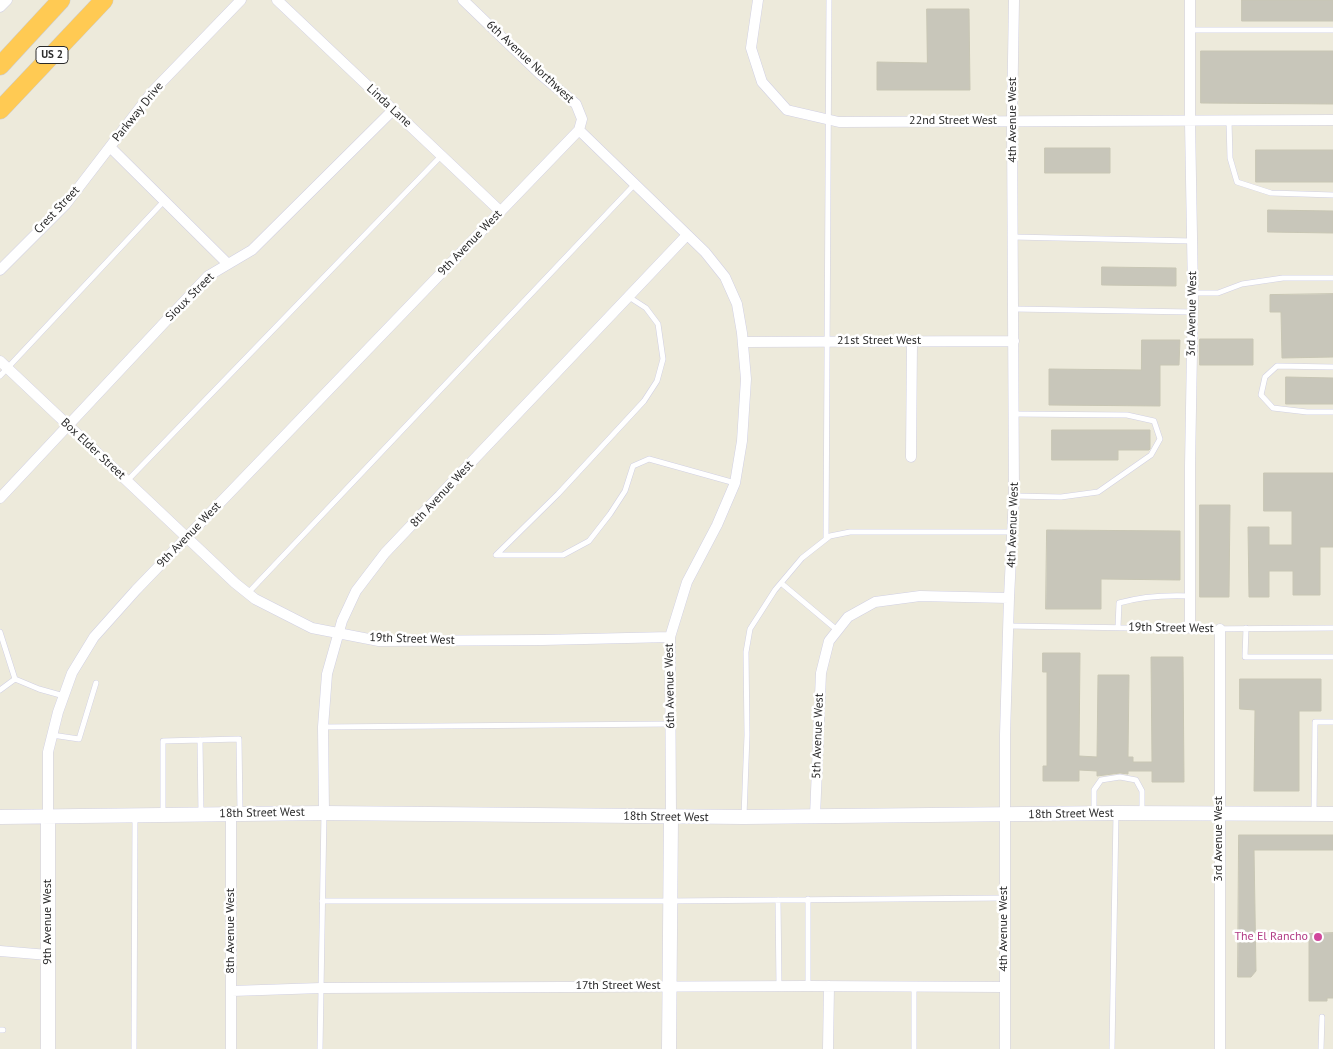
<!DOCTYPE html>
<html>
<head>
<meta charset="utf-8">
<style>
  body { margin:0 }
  canvas { display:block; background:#edeadb }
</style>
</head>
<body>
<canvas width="1333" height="1049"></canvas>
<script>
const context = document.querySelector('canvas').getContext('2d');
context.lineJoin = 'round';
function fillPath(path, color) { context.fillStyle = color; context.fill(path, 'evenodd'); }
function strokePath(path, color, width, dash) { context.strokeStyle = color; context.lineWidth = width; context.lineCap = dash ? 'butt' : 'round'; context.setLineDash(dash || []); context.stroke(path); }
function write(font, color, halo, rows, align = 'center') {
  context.font = font + ' "PT Sans",sans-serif'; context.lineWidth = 5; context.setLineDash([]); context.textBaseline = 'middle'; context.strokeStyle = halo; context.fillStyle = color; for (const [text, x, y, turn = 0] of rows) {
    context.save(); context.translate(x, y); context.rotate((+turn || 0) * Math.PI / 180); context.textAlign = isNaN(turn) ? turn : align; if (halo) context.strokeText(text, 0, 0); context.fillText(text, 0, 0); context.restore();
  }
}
const building = new Path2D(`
  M1242 0H1333V21H1242Z
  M927 9H969L970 90H877V62L927 63Z
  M1201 51H1333V104L1201 103Z
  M1045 148H1110V173H1045Z
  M1256 150H1333V182H1256Z
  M1268 210 1333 211V233L1268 232Z
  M1102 267 1176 268V286L1102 285Z
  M1333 294V357L1282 358 1281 312H1270V295Z
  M1200 339H1253V365H1200Z
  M1142 340H1180L1179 365H1160V406L1049 405V369L1141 370Z
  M1286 377 1333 378V404H1286Z
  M1052 430H1150V449L1149 450H1118V460H1052Z
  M1264 473H1333V547H1320V595H1293V571H1269V597H1249L1248 527H1269V545H1292V511H1264Z
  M1200 505H1230L1229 597H1200Z
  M1047 530 1180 531V580L1101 579V609H1046Z
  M1043 653H1080L1079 756 1097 757 1098 675H1129L1128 757H1133V762H1152L1151 657H1183L1184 782H1152V771H1128V774L1120 773 1097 776V771L1079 770V781H1043V766H1047V672H1043Z
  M1240 679H1321V711H1299V791H1254L1255 710 1240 709Z
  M1239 835H1333V850H1254L1256 971 1251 977H1238Z
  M1333 933V998H1327V1001H1309V934Z`);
const lane = new Path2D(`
  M1190 30H1333
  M1229 121 1230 158 1237 182 1271 193 1333 195
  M1013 237 1192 241
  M1193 293H1218L1242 284 1283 278H1333
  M629 297 646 308 658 324 663 359 657 381 644 401 558 494 496 555H563L589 541 610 514 625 491 633 466 649 459 735 483
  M1014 309 1192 312
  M1333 367 1277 366 1265 377 1261 395 1273 408 1307 412H1333
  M0 376 164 201
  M127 481 442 155
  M1014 496 1061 497 1098 492 1151 455 1160 439 1154 421 1127 415 1015 414
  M826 539 829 0
  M781 583 837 630
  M248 593 635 184
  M1009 626 1199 629 1333 628
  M1118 627 1119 603C1143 596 1165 595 1190 596
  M1246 628 1245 657H1333
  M0 632 15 679 39 689 64 696
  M0 690 15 679
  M323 727 670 724
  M52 735 79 739 96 683
  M200 740 201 814
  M1094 812V790L1101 780 1120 777 1136 780 1142 791V813
  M163 813V741L239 739 240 813
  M1314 814 1315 722H1333
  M744 816 747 735 746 652 750 629 775 590 802 558 830 536 850 532H1013
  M808 899V986
  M778 900 779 986
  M322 901H670L1004 898
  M914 987V1049
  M0 1030H3
  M134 1049 135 817
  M320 1049 324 813
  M1112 1049 1116 814
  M1321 1049 1322 1017`);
const street = new Path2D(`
  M277 0 500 211
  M758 0 751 48 762 82 787 110 839 122 1333 120
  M1190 0V122L1193 293 1190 466V628
  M0 7 7 0
  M579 130 705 252 725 277 737 304 742 333 746 379 742 441 735 483 717 525 687 582 670 637 671 817
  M110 147 228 264
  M0 270 66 204 152 92 241 0
  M743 342 1014 341
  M0 361 235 583 255 599 312 628 379 641 542 640 670 637
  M911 457 912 341
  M0 498 208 276 252 250 393 110
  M324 813 323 727 327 674 342 621 356 591 385 553 687 235
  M815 816 821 673 829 641 848 617 875 602 920 596 1009 598
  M48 817V752L58 712 72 673 94 637 136 590 579 130 582 119 576 104 540 74 463 0
  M0 951 48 955
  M232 991 321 988 808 986 1004 987
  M231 1049V814
  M828 1049 829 986
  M1005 1049V735L1009 598 1014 496 1012 121 1014 0
  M1220 1049V629`);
const secondary = new Path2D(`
  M0 817 324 813 744 817 1116 813 1333 814
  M48 1049V817
  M669 1049 671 817`);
const highway = new Path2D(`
  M0 66 61 0
  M0 110 104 0`);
const markers = [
  [1318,937,5,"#d1479c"]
];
const shields = [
  [52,55,32]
];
const shieldNames = [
  ["US 2",52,55]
];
const streetNames = [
  ["6th Avenue Northwest",530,62,43],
  ["Linda Lane",389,106,43],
  ["Parkway Drive",138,112,-51],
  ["4th Avenue West",1013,120,-90],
  ["22nd Street West",953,121],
  ["Crest Street",57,210,-47],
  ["9th Avenue West",470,243,-46],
  ["Sioux Street",190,297,-45],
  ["3rd Avenue West",1192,314,-89],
  ["21st Street West",879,341],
  ["Box Elder Street",93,449,43],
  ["8th Avenue West",442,494,-47],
  ["4th Avenue West",1013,525,-88],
  ["9th Avenue West",189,535,-46],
  ["19th Street West",1171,628,1],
  ["19th Street West",412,639,2],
  ["6th Avenue West",670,686,-91],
  ["5th Avenue West",818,736,-88],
  ["18th Street West",262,813,-1],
  ["18th Street West",1071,814,-1],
  ["18th Street West",666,817,1],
  ["3rd Avenue West",1219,839,-90],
  ["9th Avenue West",48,922,-90],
  ["4th Avenue West",1004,929,-90],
  ["8th Avenue West",231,931,-90],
  ["17th Street West",618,986]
];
const hotelNames = [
  ["The El Rancho",1308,937]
];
fillPath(building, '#c8c6ba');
strokePath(building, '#c8c6b4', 1);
strokePath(lane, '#d1d0e3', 6);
strokePath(street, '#d1d0e3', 11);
strokePath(secondary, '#d1d0e3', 15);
strokePath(highway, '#ccc', 19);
strokePath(lane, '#fff', 5);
strokePath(street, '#fff', 10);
strokePath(secondary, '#fff', 14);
strokePath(highway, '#ffca53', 18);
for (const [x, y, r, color] of markers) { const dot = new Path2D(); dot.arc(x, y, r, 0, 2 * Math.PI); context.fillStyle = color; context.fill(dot); strokePath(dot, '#fff', 2); }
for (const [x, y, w] of shields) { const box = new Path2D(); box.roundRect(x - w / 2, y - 8.5, w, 17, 4); context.fillStyle = '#fff'; context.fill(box); strokePath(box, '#2a2a2a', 1); }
write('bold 11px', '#2a2a2a', null, shieldNames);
write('12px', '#2a2a2a', '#fff', streetNames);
write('12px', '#b23c85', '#fff', hotelNames, 'right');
</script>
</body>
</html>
